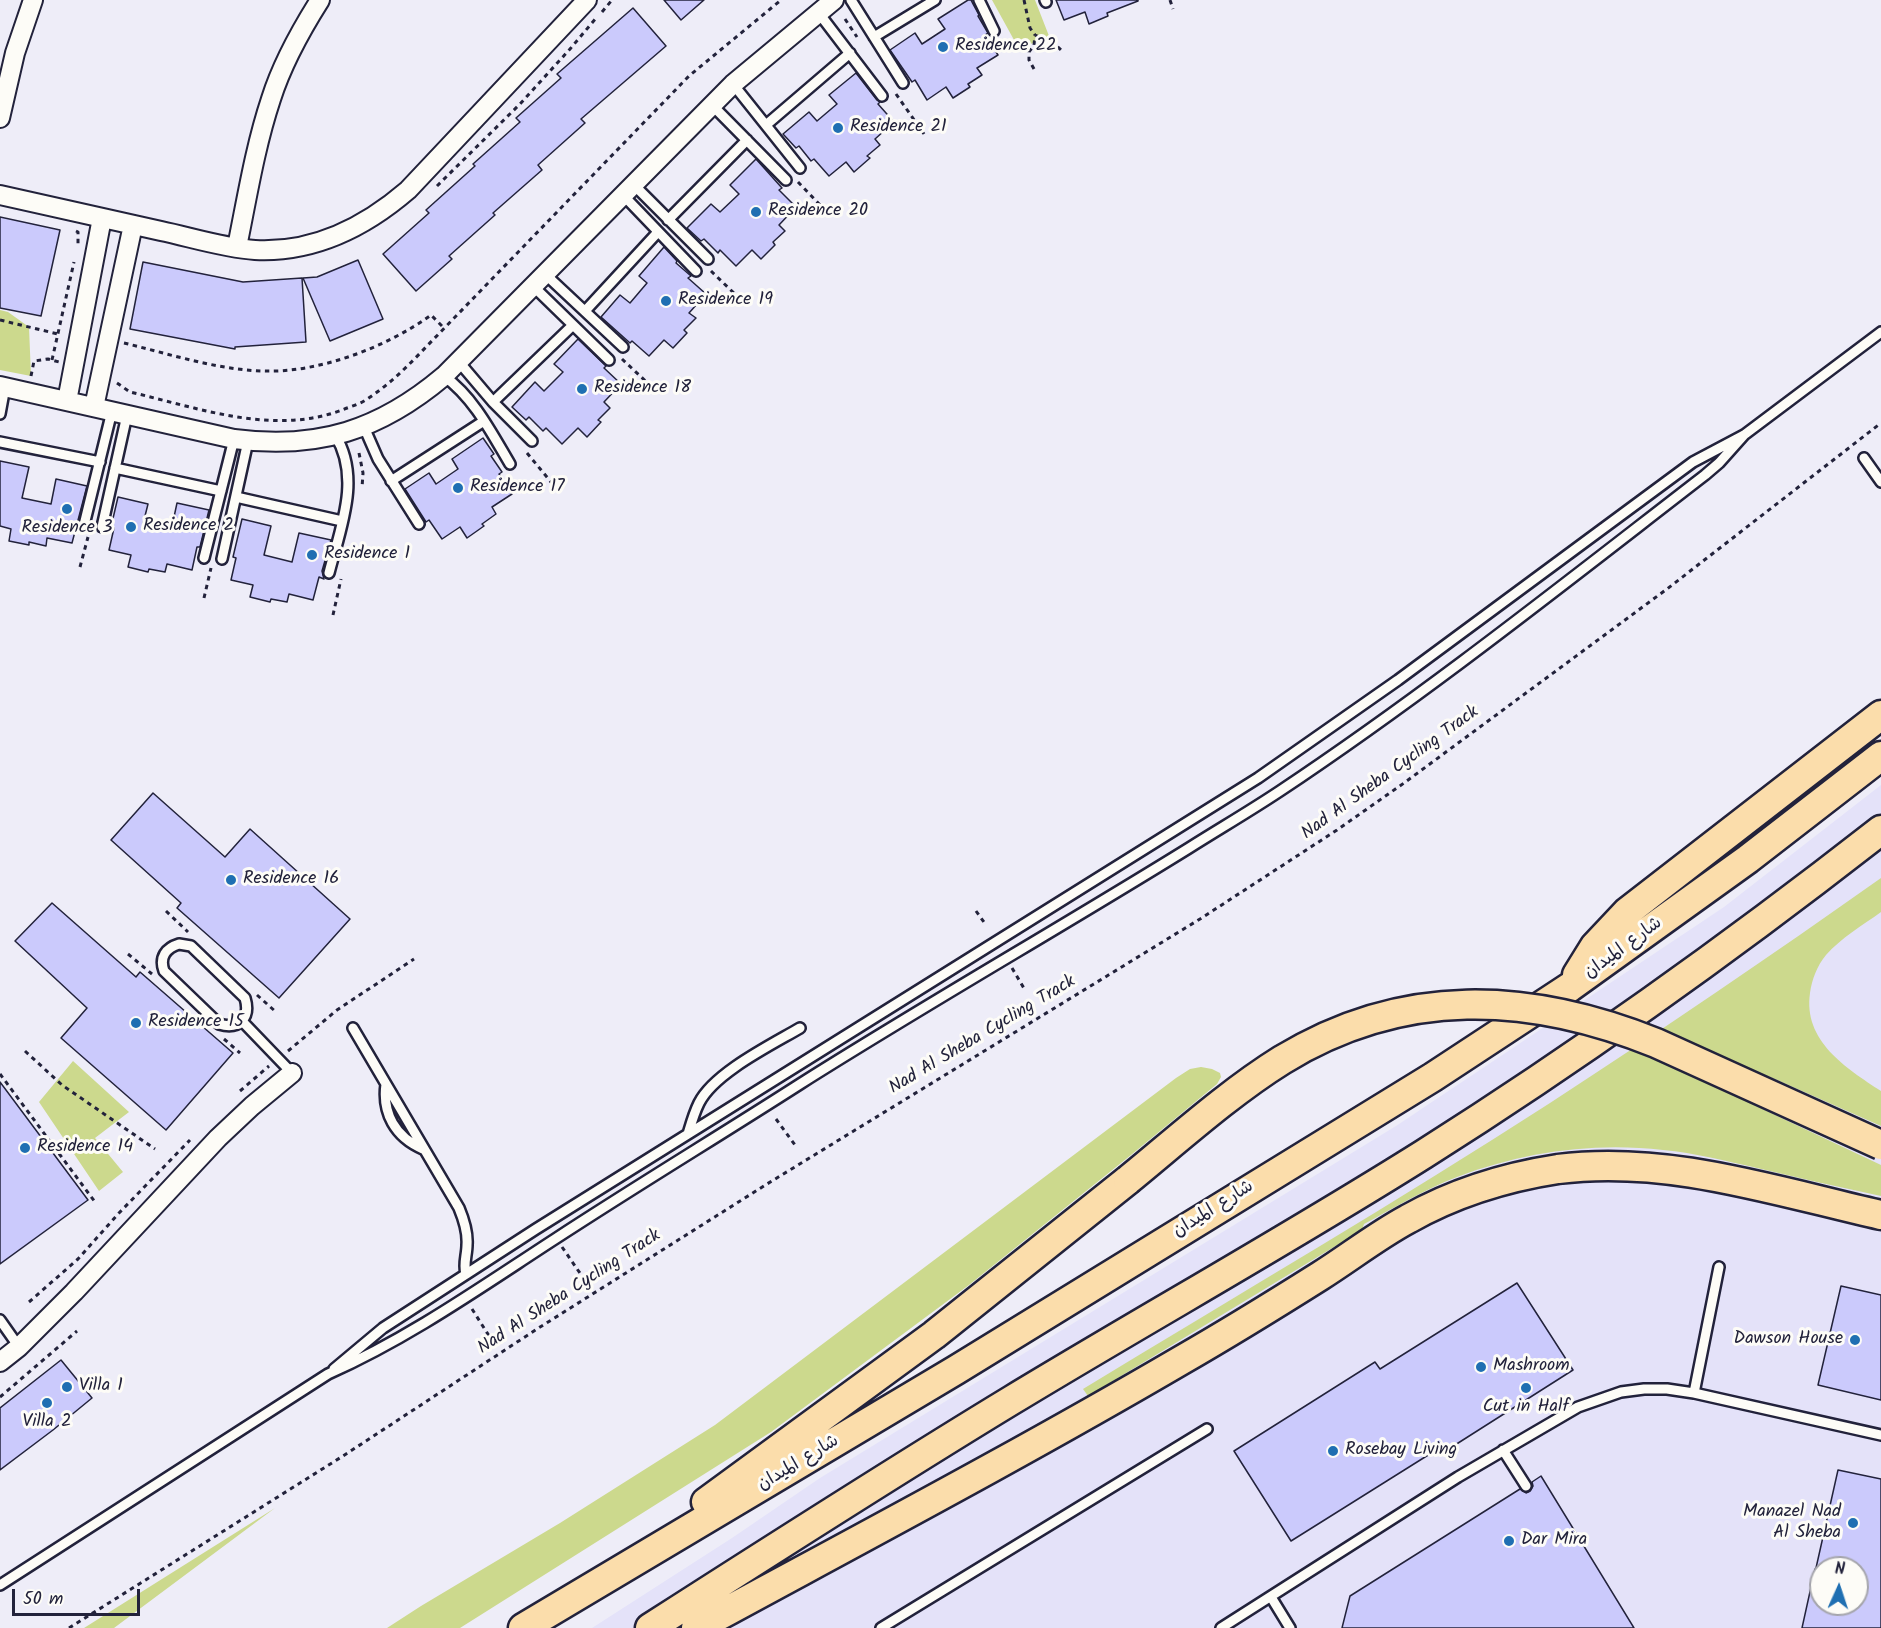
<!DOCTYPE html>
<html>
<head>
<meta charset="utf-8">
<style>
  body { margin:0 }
  #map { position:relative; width:1881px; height:1628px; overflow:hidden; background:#eeedf8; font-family:Kalam,sans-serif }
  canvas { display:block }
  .north { position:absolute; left:1809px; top:1556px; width:60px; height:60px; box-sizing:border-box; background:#fdfcf7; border:2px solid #a5a5ac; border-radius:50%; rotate:3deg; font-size:16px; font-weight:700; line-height:24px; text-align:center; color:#22223b }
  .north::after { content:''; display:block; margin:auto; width:21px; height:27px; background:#1f6fb2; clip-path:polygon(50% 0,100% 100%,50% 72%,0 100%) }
  .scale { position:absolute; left:12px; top:1589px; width:128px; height:27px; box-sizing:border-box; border:3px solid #22223b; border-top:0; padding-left:8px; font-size:18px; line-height:21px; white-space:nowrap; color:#22223b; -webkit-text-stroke:4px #fdfcf7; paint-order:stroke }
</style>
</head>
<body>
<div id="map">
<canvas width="1881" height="1628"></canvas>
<div class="north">N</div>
<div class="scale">50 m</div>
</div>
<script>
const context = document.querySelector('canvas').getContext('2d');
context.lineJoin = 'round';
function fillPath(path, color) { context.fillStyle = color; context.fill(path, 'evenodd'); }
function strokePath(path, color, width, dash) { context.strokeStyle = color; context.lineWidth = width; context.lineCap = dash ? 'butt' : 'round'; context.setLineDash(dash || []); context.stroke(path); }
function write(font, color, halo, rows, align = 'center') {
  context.font = font + ' Kalam,"Playpen Sans Arabic",sans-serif'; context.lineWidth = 6; context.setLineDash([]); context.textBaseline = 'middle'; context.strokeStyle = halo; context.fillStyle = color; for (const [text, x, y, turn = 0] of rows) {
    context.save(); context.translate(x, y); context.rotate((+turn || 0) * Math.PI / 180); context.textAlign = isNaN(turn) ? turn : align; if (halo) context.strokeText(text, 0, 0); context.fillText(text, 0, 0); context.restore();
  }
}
const built = new Path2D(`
  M1881 785V1628H592L732 1538 820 1478 1396 1126 1724 907ZM1821 1568H1857V1604H1821Z`);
const green = new Path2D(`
  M992 0H1035L1049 36 1019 49Z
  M0 310 8 312 29 327 31 376 0 370Z
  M1881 878V912C1863 925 1841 938 1826 955 1817 966 1812 979 1810 993 1803 1041 1846 1068 1881 1091V1126L1768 1076 1754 1105 1881 1165V1196C1840 1187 1798 1178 1757 1168 1726 1161 1695 1153 1663 1150 1593 1142 1523 1152 1457 1177 1425 1189 1394 1208 1364 1224L1362 1230 1088 1396 1083 1389C1239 1294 1397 1202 1550 1103 1662 1030 1772 955 1881 878Z
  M73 1061 129 1112 95 1138 123 1172 99 1191 39 1102Z
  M1201 1067 1212 1069 1220 1073 1221 1077 1217 1084 1131 1155 969 1285 771 1432 460 1628H387L421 1606 560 1523 715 1425 1176 1078 1190 1069Z
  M275 1508 114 1628H84Z`);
const building = new Path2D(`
  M664 0H704L681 20Z
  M968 0H971L973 4 979 15 978 16 988 33 985 35 998 55 977 68 982 75 968 84 970 87 953 98 946 87 927 100 915 80 912 82 890 50 915 33 922 44 945 29 938 19Z
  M1056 0H1138V1L1107 13 1108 16 1089 24 1085 12 1064 20Z
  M633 8 666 46 581 119 585 123 538 165 542 170 493 213 495 215 449 256 452 259 416 291 383 254 429 213 426 210 475 166 473 164 520 122 516 118 561 78 557 74Z
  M856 73 877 100 880 102 878 104 894 122 875 139 880 145 867 156 870 158 854 172 846 162 829 176 814 159 811 161 799 146 796 148 783 134 809 112 817 121 837 104 829 95Z
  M756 159 782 188 779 190 796 207 779 225 785 231 773 242 775 245 761 259 752 250 736 266 720 250 718 253 704 239 701 241 687 228 711 204 720 212 739 194 730 185Z
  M0 217 60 230 41 316 0 308Z
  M664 247 677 261 676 263 691 276 688 278 706 294 689 313 696 318 684 330 687 333 673 348 664 340 649 356 632 341 630 343 601 317 620 295 630 303 647 283 639 276Z
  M358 260 383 319 330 341 303 278 317 277Z
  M143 262 243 282 302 278 306 342 235 347V349L130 329Z
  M578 339 606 366 604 368 621 384 604 402 610 408 598 420 601 422 587 437 578 428 562 444 546 428 543 431 529 417 526 420 512 407 535 382 544 391 563 372 554 364Z
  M483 438 494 454 491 456 502 472 499 474 512 494 492 507 496 514 482 524 484 526 467 538 460 527 442 539 429 520 426 522 405 489 429 473 436 484 458 469 452 459Z
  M0 461 29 467 22 498 51 504 56 479 87 486 72 543 47 538 46 546 29 542V545L9 541 11 529 0 526Z
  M118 497 148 504 143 524 171 531 177 503 209 510 200 547H197L192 570 167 564 165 572 149 569 148 572 128 567 131 555 109 550 114 528 111 527Z
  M242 519 271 526 264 555 292 562 299 533 331 540 322 571 324 579 319 577 313 600 289 594 287 602 271 599 270 602 250 597 253 585 231 580 236 558 233 557Z
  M153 793 225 857 250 829 350 919 279 998 177 908 181 903 111 840Z
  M52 903 136 977 140 972 233 1053 166 1130 61 1038 87 1008 15 941Z
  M0 1082 88 1200 0 1264Z
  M1517 1283 1573 1370 1444 1452 1441 1447 1291 1541 1234 1451 1375 1362 1380 1369Z
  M1841 1286 1881 1295V1400L1818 1385Z
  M61 1360 92 1398 53 1430 0 1470V1408Z
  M1838 1470 1881 1479V1628H1802L1815 1569 1821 1570V1604H1857V1568H1816Z
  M1541 1476 1634 1628H1342L1350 1596 1520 1489 1526 1493 1530 1491 1533 1486 1532 1482Z`);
const path = new Path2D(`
  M1024 0 1030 28 1035 35 1055 44 1064 53
  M1170 0 1173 9
  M602 12 612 0
  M845 19 857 37
  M1034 69 1029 60V52L1034 45 1035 35
  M896 94 924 134
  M798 182 824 209
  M437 186 520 104 570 49 597 17
  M76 231 78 232V244
  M711 271 738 297
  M0 320 58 334
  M124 343C170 354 217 370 264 371 319 373 387 347 431 315L445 329
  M622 359 654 389
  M52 360 74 262
  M31 376 34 361 48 359 59 362
  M117 383 130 392C199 408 273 436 342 410 349 407 357 405 364 401 388 386 407 367 426 347L689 76 781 0
  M359 453 363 473 362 488
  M527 453 556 488
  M80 567 88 537
  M204 598 211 568
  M333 615 341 579
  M166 911 188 932
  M976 911 986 925
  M128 954 152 974
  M1012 968 1025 990
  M257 995 276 1012
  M224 1039 240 1053
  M25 1051 62 1085 155 1149
  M288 1051 337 1010 414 959
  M0 1074 95 1202
  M240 1091 269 1066
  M776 1119 795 1145
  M562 1247 584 1279
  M29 1302 78 1259 119 1213 190 1140
  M472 1309 491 1339
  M0 1397 77 1331
  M69 1628 343 1456 537 1329 767 1184 1200 919 1337 830 1404 783 1667 589 1881 423`);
const service = new Path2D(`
  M851 0 903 83
  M979 0 994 31
  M1045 0 1046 2
  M818 12 882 96
  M874 37 935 0
  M733 84 800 168
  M712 105 786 180
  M766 125 850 53
  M633 184 708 259
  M623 195 696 271
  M668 220 747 140
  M545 274 623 347
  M533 286 609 360
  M585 311 658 232
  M459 362 493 402 532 441
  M444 376C474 398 491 432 510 464
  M493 402 573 325
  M0 414 5 387
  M364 427 378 459 419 524
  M0 442 100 462
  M1864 458 1881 482
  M115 468 221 491
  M391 481 484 421
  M236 497 342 521
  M84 525 112 411
  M102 527 127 415
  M204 558 234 439
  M222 559 248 441
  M329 573C340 529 362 478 335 435
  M179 944 191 946 245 998C251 1018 239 1030 219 1024L164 971C159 957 166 948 179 944Z
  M242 1021 292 1073
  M353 1028 459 1208C464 1220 468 1232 467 1245 467 1255 463 1264 466 1274
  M386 1084C382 1113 395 1137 423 1149
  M688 1134C691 1124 694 1113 699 1103 714 1073 771 1045 800 1028
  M0 1320 19 1347
  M334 1369 383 1328 536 1229 1258 778 1398 680 1693 462 1744 435 1881 332
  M1694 1393 1719 1267
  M1503 1450 1526 1486
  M0 1585 328 1374C409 1338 481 1287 555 1239 636 1186 719 1136 800 1084 928 1003 1060 928 1189 848 1219 829 1250 811 1280 791 1427 693 1565 583 1705 475L1719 463 1744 435
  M1271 1597 1290 1628
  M881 1628 1207 1429
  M1221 1628 1458 1477 1578 1407 1621 1392 1644 1389H1667L1694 1393 1881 1435`);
const minor = new Path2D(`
  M0 118 15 53 33 0
  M0 195C53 207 107 219 161 231 190 237 224 248 255 250 313 253 365 227 408 190L587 0
  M237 247C247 198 255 147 271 99 282 64 301 30 320 0
  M0 386 234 439C318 450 380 430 444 376L733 84 834 0
  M67 401 102 218
  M94 407 133 225
  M0 1362 19 1347 74 1292 218 1138 252 1106 292 1073`);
const primary = new Path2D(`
  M1577 975 1595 946 1627 912 1881 715
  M706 1502 934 1335 1128 1180
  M523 1628 956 1370 1433 1077 1570 987 1748 859 1881 756
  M650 1628C770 1551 890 1474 1012 1400 1149 1317 1289 1239 1424 1154 1582 1054 1734 945 1881 830
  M696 1628C858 1540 1021 1454 1180 1361 1227 1334 1274 1305 1320 1276 1350 1257 1378 1235 1408 1219 1454 1193 1506 1177 1558 1169 1667 1155 1775 1191 1881 1215`);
const primaryBridge = new Path2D(`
  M1128 1180C1177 1140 1229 1093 1282 1060 1403 986 1529 992 1656 1043L1881 1145`);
const markers = [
  [943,47,6,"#1f6fb2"],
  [838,128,6,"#1f6fb2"],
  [756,212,6,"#1f6fb2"],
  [666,301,6,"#1f6fb2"],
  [582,389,6,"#1f6fb2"],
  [458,488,6,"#1f6fb2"],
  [67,509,6,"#1f6fb2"],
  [131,527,6,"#1f6fb2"],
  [312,555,6,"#1f6fb2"],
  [231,880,6,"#1f6fb2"],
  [136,1023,6,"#1f6fb2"],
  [25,1148,6,"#1f6fb2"],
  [1855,1340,6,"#1f6fb2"],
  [1481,1367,6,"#1f6fb2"],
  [67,1387,6,"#1f6fb2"],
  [1526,1388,6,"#1f6fb2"],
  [47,1403,6,"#1f6fb2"],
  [1333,1451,6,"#1f6fb2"],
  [1853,1523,6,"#1f6fb2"],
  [1509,1541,6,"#1f6fb2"]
];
const poiNames = [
  ["Residence 22",955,47],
  ["Residence 21",850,128],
  ["Residence 20",768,212],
  ["Residence 19",678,301],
  ["Residence 18",594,389],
  ["Residence 17",470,488],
  ["Residence 2",143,527],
  ["Residence 3",67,529,"center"],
  ["Residence 1",324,555],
  ["Residence 16",243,880],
  ["Residence 15",148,1023],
  ["Residence 14",37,1148],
  ["Dawson House",1843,1340,"right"],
  ["Mashroom",1493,1367],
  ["Villa 1",79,1387],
  ["Cut in Half",1526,1408,"center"],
  ["Villa 2",47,1423,"center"],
  ["Rosebay Living",1345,1451],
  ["Manazel Nad",1841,1513,"right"],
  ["Al Sheba",1841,1534,"right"],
  ["Dar Mira",1521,1541]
];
const streetNames = [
  ["Nad Al Sheba Cycling Track",1391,774,-36],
  ["شارع الميدان",1624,949,-36],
  ["Nad Al Sheba Cycling Track",983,1036,-31],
  ["شارع الميدان",1214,1210,-32],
  ["Nad Al Sheba Cycling Track",570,1293,-33],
  ["شارع الميدان",799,1464,-31]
];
fillPath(built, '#e4e2f9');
fillPath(green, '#ccd98d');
fillPath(building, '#cbcafc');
strokePath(building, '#22223b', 1.5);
strokePath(service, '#22223b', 14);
strokePath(minor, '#22223b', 22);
strokePath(primary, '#22223b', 33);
strokePath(path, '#22223b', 3, [4.5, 4.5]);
strokePath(service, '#fdfcf7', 9);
strokePath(minor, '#fdfcf7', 18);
strokePath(primary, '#fbddab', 28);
strokePath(primaryBridge, '#22223b', 33, []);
strokePath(primaryBridge, '#fbddab', 28);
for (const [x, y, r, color] of markers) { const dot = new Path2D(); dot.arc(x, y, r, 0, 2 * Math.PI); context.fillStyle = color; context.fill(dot); strokePath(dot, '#fdfcf7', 2); }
write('18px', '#22223b', '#fdfcf7', poiNames, 'left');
write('18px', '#22223b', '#fdfcf7', streetNames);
</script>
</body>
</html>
